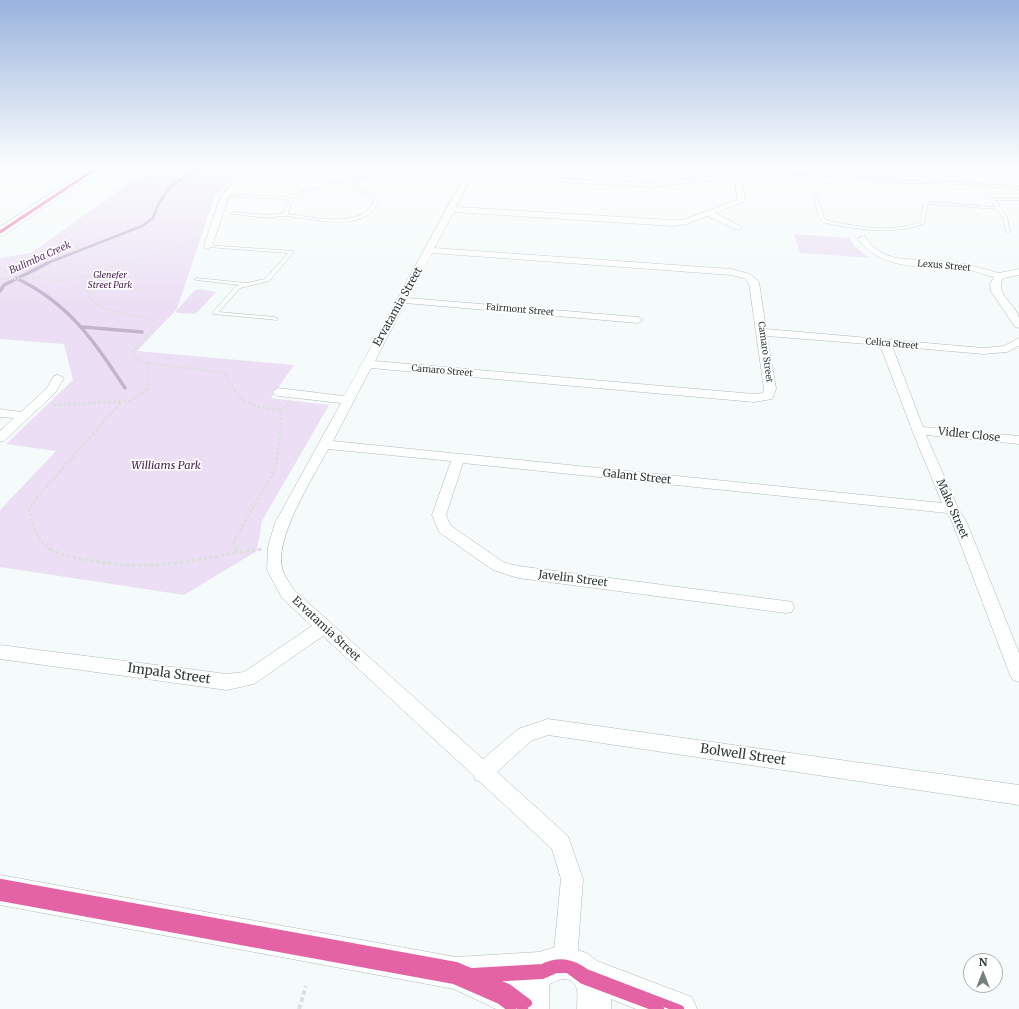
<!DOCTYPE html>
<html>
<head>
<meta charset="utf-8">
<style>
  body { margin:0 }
  #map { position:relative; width:1019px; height:1009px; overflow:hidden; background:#f4fbfa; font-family:Merriweather,serif }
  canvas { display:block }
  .north { position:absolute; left:963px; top:953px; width:40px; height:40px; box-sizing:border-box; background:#fff; border:1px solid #abb1b0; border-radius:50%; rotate:0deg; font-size:11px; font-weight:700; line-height:16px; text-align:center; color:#2d3b3a }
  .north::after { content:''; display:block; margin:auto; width:14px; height:18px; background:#737e7d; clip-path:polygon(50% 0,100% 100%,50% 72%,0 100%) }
</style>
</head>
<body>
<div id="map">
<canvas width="1019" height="1009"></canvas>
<div class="north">N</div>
</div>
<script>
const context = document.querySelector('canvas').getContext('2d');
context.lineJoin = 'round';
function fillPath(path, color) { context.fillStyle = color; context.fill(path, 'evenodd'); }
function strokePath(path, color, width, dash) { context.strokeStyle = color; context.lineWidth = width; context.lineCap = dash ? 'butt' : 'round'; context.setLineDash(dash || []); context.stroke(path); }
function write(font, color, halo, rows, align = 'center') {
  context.font = font + ' Merriweather,serif'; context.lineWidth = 3.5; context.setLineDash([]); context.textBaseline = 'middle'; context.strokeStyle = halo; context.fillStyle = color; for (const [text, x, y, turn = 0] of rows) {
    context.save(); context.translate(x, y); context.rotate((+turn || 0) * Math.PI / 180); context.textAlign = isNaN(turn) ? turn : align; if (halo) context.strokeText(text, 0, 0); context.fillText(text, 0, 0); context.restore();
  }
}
const green = new Path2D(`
  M156 164H251L215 195 177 309 137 351 294 365 271 398 329 405 262 521 257 551 184 595 0 567V510L56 451 6 444 73 380 64 344 0 339V258L31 253Z
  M794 234 850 238 854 246 870 258 800 253Z
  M199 289 216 292 197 313 193 314 177 313 176 311 194 291Z`);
const streamFar1 = new Path2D(`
  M45 264 142 226 153 218 159 203 170 187 203 164`);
const stream = new Path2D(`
  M16 278C70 304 93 340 125 388
  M0 291 4 285 48 263
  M83 327 142 332`);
const pathFar4 = new Path2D(`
  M204 164H235
  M97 180 134 183 146 180 176 164
  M121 264 148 258 199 239`);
const pathFar3 = new Path2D(`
  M126 263C110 266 88 273 88 293 93 314 137 312 155 322L153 329 132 352 136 359 148 363 225 373 234 390
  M0 279 40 278 63 281 96 274
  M148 363V390`);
const pathFar2 = new Path2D(`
  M234 389C242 406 263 408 279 410L282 416 276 465 271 477 234 541 235 550
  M53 405 130 401 148 389
  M279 410 286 407 288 403
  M51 550C37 541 34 526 29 511L34 501 121 402
  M258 550 263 549`);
const pathFar1 = new Path2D(`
  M50 549C63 556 79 559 94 561 148 571 186 562 239 552
  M235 549 239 552 263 549`);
const path = new Path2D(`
  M299 1009 306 986`);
const lane = new Path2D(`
  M864 164H868V168H866Z
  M938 164H962L971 166 969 167Z
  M787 173 848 175 904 181 957 182 1019 187V189L957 184 904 183 848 177 790 175 792 180 790 181 788 180Z
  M299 174C313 174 325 174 336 184L374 174H415L417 175 415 176H374L352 182 378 200C366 237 308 216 282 216 279 216 276 217 273 217 260 218 246 215 233 214L231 213 232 212 269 215 284 213 287 204 282 199 225 196 223 195 225 194 283 197 332 184 321 178 298 176V174ZM349 183 374 200C364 230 311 217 288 214L291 204 286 199Z
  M814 196 817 197 824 218 826 220C857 227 891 233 921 222L923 205 931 202 995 207 990 199 991 198H1019V200H995L1007 217 1010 232 1008 233 1006 232 1003 217 997 209 931 204 927 206 924 224C898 233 869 231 841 226 836 225 828 224 823 222 819 219 814 201 814 196Z
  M206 245 293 251V253L269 281 240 288 219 312 275 317 278 319 277 320 213 314V312L236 286 240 285 196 280 194 279 196 278 247 283 265 279 288 253 208 247 206 246Z`);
const street = new Path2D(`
  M5 164H14L0 173V168Z
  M254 164H262L229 196 212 246 208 249 205 248 204 246 221 195Z
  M471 164H478L456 207 672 220H683L737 200 735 178 653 187 557 182 553 180 557 178 653 183 734 173 733 164H741L745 201 715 213 742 227 741 229H735L707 216 687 224 672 226 454 212 434 248 731 269 750 274 759 282 766 329 983 348 1004 346 1019 338V346L1007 352 983 354 892 346 923 427 1019 436V444L926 435 958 508 967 523 1019 653V682L1013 680 1010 675 953 524 947 513 463 463 446 515 450 525 503 562 518 566 786 601 792 602 794 607 792 612 786 613 518 578 493 570 439 532 432 515 451 461 328 449C314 477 272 540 283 571 285 577 290 584 294 590L483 759 518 729 548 719 1019 785V805L548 735 531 741 497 772 568 836 583 879 577 961 573 969 565 973 557 969 553 961 561 879 552 849 479 781 475 780 474 776 323 636 254 684 227 690 0 659V645L227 674 244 672 312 626 282 598 267 570 268 547 275 523 341 403 278 396 272 392 278 388 344 396ZM432 253 731 275 744 278 749 283 764 389 763 393 754 394 375 361 405 303 638 323 643 320 638 317 408 298ZM767 336 880 345 912 430 942 503 333 441 371 368 754 402 772 399 776 389Z
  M862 236 865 237 873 247 884 254 896 258 966 264 999 273 1019 269V275L1003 278C994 295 1016 303 1019 318 1019 321 1019 325 1019 328L1015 327 991 291 990 284 994 277C985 275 976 271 967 270 929 264 883 274 858 239Z
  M58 375 64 378 55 393 4 441 0 442V431L14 418 0 417V409L21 412 46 389 54 376Z`);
const secondary = new Path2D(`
  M96 164H109L4 235 0 236V227Z
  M1002 164H1013L1019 172V182L1015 181Z
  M0 875 456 957 539 952 562 945 587 953 597 961 692 997 697 1009H636L611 999V1009H577C577 1003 578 996 577 990 574 975 558 978 549 985V1009H496L454 989 0 905Z`);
const bus1 = new Path2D(`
  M0 890 455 973 542 968C559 960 571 962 586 973L680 1009
  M455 973 504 994 524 1009`);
const bus2 = new Path2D(`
  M0 897 454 980 542 975 556 969H568L583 980 660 1009
  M452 979 500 1000 512 1009`);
const bus3 = new Path2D(`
  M1 883 456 966 508 988 528 1003`);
const bus4 = new Path2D(`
  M0 232 103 164`);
const farStreetnames = [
  ["Lexus Street",944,266,5],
  ["Fairmont Street",520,310,5],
  ["Celica Street",892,344,5],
  ["Camaro Street",765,352,82],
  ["Camaro Street",442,371,5]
];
const farParknames = [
  ["Glenefer",110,275],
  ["Street Park",110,285]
];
const farWaternames = [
  ["Bulimba Creek",40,258,-24]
];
const streetNames = [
  ["Ervatamia Street",398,307,-61],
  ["Vidler Close",969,435,6],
  ["Galant Street",637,477,6],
  ["Mako Street",952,509,66],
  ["Javelin Street",573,579,7],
  ["Ervatamia Street",326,629,43]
];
const parkNames = [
  ["Williams Park",166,466]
];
const nearStreetnames = [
  ["Impala Street",169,674,8],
  ["Bolwell Street",743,755,8]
];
fillPath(green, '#ecdff5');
strokePath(streamFar1, '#c5b3ce', 2.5);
strokePath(stream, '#c5b3ce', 3.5);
strokePath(lane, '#b0bab9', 1);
strokePath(street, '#b0bab9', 1);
strokePath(secondary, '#b0bab9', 1);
strokePath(pathFar4, '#dddfdf', 1.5, [2, 1]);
strokePath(pathFar3, '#dddfdf', 2, [2, 1.5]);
strokePath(pathFar2, '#dddfdf', 2.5, [3, 2]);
strokePath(pathFar1, '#dddfdf', 3, [3.5, 2.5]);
strokePath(path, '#dddfdf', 4, [4.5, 3]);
fillPath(lane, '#fdfefe');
fillPath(street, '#fdfefe');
fillPath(secondary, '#fdfefe');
strokePath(bus1, '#e463a4', 8);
strokePath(bus2, '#e463a4', 8);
strokePath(bus3, '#e463a4', 8);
strokePath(bus4, '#e463a4', 3);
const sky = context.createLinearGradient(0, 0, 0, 306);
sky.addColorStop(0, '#9ab4de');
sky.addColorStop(0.54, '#fafdfd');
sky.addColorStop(1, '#fafdfd00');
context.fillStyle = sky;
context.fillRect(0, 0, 1019, 306);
write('9px', '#2d3b3a', '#fff', farStreetnames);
write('italic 9px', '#421c4f', '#fff', farParknames);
write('italic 10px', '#5d376b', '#fff', farWaternames);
write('11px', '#2d3b3a', '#fff', streetNames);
write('italic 11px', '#421c4f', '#fff', parkNames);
write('13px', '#2d3b3a', '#fff', nearStreetnames);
</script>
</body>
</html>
